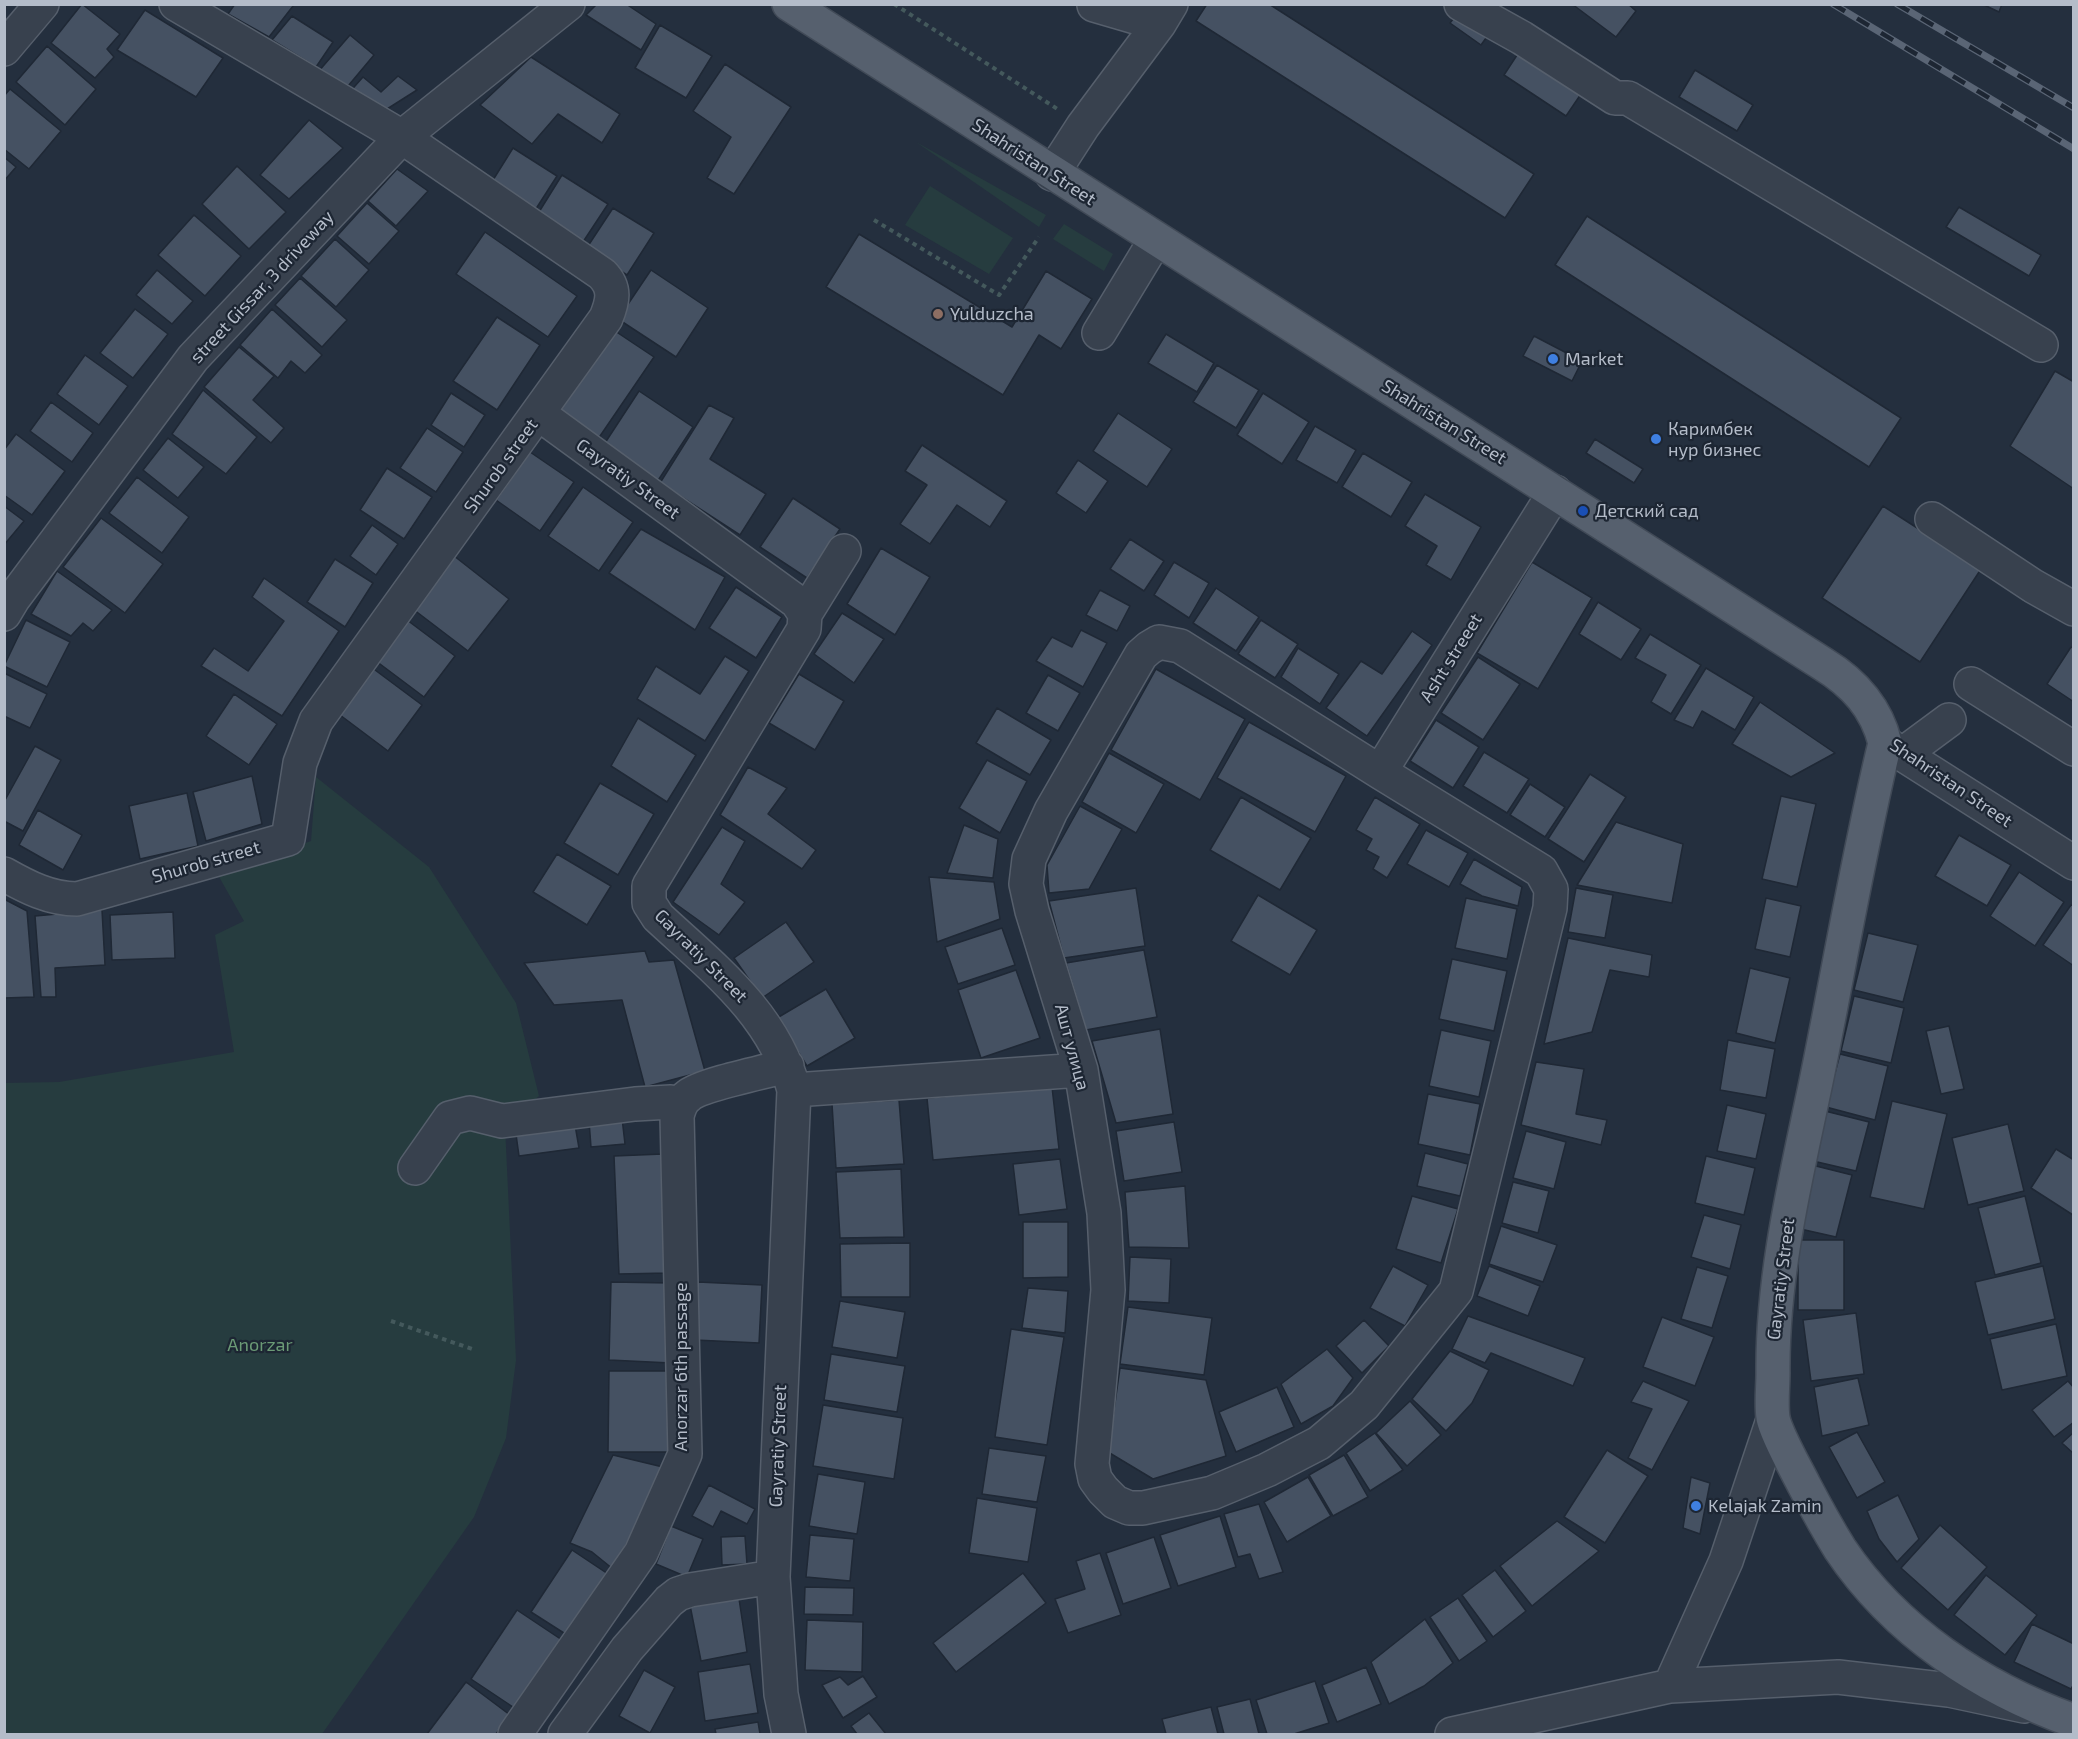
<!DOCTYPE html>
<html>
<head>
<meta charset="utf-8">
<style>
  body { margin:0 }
  #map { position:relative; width:2078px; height:1739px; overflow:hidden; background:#242f3e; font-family:"Exo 2",sans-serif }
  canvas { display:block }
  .frame { position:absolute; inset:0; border:6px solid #b4bcc9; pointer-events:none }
</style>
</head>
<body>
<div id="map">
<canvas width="2078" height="1739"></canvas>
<div class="frame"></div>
</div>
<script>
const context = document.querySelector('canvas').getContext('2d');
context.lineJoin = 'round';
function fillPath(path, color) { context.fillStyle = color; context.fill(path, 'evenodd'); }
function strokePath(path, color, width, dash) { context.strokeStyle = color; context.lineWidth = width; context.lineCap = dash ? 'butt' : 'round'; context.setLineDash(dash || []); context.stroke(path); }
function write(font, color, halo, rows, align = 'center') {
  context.font = font + ' "Exo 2",sans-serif'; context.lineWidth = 4.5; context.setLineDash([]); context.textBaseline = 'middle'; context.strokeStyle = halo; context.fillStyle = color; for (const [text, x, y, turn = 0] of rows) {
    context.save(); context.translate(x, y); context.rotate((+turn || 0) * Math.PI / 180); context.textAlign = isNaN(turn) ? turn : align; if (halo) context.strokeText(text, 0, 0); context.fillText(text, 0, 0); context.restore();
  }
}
const green = new Path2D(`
  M916 142 1046 215 1039 227Z
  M930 186 1013 238 989 274 905 225Z
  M1064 224 1113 254 1104 271 1053 239Z
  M316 777 429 867 516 1003 539 1096 505 1126 516 1360 506 1438 474 1517 322 1734H5L4 1083 59 1082 234 1052 215 935 244 921 218 875 311 841Z`);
const building = new Path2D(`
  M82 4 120 34 107 49 114 57 95 78 51 43Z
  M235 4H290L293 6 269 37 228 14Z
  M597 4H626L656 24 641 50 586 15Z
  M1207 4H1269L1534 174 1505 218 1196 21Z
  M1572 4H1628L1636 11 1616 37Z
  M1982 4H2002L1999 12Z
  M145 10 223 58 196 97 117 50Z
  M1460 10 1491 31 1481 45 1450 23Z
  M292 16 333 42 316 67 272 40Z
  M660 25 712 56 686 98 635 68Z
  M350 35 374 55 343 92 318 72Z
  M47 46 96 89 65 125 16 82Z
  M1521 49 1583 91 1566 116 1504 75Z
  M531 57 620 114 602 143 558 114 532 144 480 105Z
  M725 64 791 107 734 194 707 178 731 137 693 111Z
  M1695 70 1753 105 1737 131 1679 97Z
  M398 76 417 90 376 116 347 95 363 77 381 92Z
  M10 89 61 131 29 169 4 149V96Z
  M309 120 343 148 289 199 260 175Z
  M513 148 557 176 532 215 488 188Z
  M4 157 16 167 4 181Z
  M237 166 286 212 249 249 202 204Z
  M397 169 428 191 396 226 368 201Z
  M562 175 608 204 579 248 534 220Z
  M367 203 399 231 369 264 337 236Z
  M1959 207 2041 255 2029 276 1946 227Z
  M613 208 654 233 627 275 586 249Z
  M194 215 241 256 205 296 158 255Z
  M1587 216 1901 418 1869 467 1555 265Z
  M485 232 577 296 548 337 456 274Z
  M859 234 1012 327 1046 271 1092 299 1061 349 1039 335 1003 395 826 287Z
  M335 239 369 270 336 307 301 276Z
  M157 270 193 301 172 324 136 295Z
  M651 270 708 308 676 357 618 319Z
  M300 278 347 320 322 347 275 305Z
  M135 309 168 334 133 378 100 353Z
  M272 309 322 355 305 373 291 361 278 378 240 345Z
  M497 317 540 345 497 410 453 381Z
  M615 331 654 357 598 439 559 412Z
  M1166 334 1214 363 1197 392 1148 363Z
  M1534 336 1582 361 1572 381 1523 356Z
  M239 347 274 376 253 400 284 428 271 443 204 387Z
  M85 355 128 386 99 425 57 394Z
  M1217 365 1259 390 1236 428 1193 402Z
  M2055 371 2074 382V489L2010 446Z
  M203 390 257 437 226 474 172 434Z
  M639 391 693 427 657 482 603 446Z
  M451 393 485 415 464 447 431 425Z
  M1263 393 1309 422 1282 464 1237 435Z
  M51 402 93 433 72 462 30 431Z
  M709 405 734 418 710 459 766 494 740 535 660 483Z
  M1118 413 1172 449 1147 487 1093 451Z
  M1315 426 1356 450 1337 483 1296 460Z
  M427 428 463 452 436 492 400 468Z
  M16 434 65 471 32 515 4 495V450Z
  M168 438 204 467 178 498 143 470Z
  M1595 439 1643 469 1634 483 1586 453Z
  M922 445 1007 501 990 527 957 505 930 544 900 524 927 485 905 471Z
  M530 452 574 482 540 531 496 500Z
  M1363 453 1412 482 1391 517 1342 487Z
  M1078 460 1108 481 1086 513 1056 493Z
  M387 468 432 497 404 539 360 510Z
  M137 477 189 517 162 553 109 513Z
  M583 487 633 522 599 571 548 536Z
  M1425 494 1481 527 1451 580 1426 565 1437 546 1405 526Z
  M793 498 840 529 807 578 760 547Z
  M4 506 24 521 4 545Z
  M1883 506 1981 569 1920 662 1822 598Z
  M101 518 163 564 125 613 63 567Z
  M372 525 398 544 376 575 350 556Z
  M641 529 725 577 695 630 609 573Z
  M1130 539 1164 561 1144 591 1110 569Z
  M881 548 930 577 895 635 847 604Z
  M449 552 509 599 468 651 409 606Z
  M335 559 373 583 345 627 307 602Z
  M1174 562 1209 583 1189 618 1154 595Z
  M1532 562 1592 598 1538 689 1477 653Z
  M57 571 112 610 93 631 83 623 71 636 31 614Z
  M264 578 339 631 282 716 201 666 214 648 248 671 284 621 252 597Z
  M736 587 782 617 756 658 709 628Z
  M1216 588 1259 617 1236 651 1193 623Z
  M1100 590 1130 606 1117 631 1086 615Z
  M1598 602 1641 629 1621 660 1579 634Z
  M842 613 884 639 854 683 814 654Z
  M26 620 70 642 47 687 4 666Z
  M407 620 455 656 424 697 376 661Z
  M1261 620 1298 644 1275 678 1238 654Z
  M1081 630 1107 643 1083 687 1036 661 1052 637 1072 647Z
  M1412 631 1432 645 1367 736 1326 708 1361 661 1382 674Z
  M1650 634 1701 665 1671 714 1651 702 1666 675 1635 658Z
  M2071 647 2074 649V702L2047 684Z
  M1298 648 1339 674 1320 704 1281 677Z
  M725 656 749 671 705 741 637 699 656 666 700 694Z
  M1478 657 1520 684 1483 740 1441 713Z
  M371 667 422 705 388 751 336 712Z
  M1706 668 1754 697 1735 730 1702 711 1693 728 1674 720Z
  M1156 669 1245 719 1200 800 1111 750Z
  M4 673 47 694 30 728 4 716Z
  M799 674 844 701 815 750 769 723Z
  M1048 675 1080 693 1058 731 1026 713Z
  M234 694 277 724 249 765 206 736Z
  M1760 702 1835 753 1791 777 1732 744Z
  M997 708 1051 740 1030 775 976 743Z
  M638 718 696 755 667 802 611 766Z
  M1436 720 1479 747 1453 788 1410 761Z
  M1249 722 1346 776 1315 832 1217 778Z
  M35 746 61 760 23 831 4 821V802Z
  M1484 752 1529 779 1507 813 1463 786Z
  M1109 753 1164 784 1136 833 1082 802Z
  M987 760 1027 781 1000 833 959 808Z
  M748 767 787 788 768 814 816 850 802 869 720 815Z
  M1590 774 1626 797 1584 862 1548 839Z
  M252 776 262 824 206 841 193 792Z
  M600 783 654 814 618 875 564 843Z
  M1530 784 1565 807 1545 837 1510 815Z
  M187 793 198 846 140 859 129 806Z
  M1781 796 1816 804 1797 887 1762 879Z
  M1241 797 1311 838 1280 890 1210 850Z
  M1375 797 1420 824 1387 878 1373 869 1379 857 1366 850 1372 839 1356 830Z
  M1080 806 1122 829 1089 889 1049 893 1047 865Z
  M38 810 82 835 63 870 19 845Z
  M1616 822 1683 844 1672 903 1577 885Z
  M964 825 998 839 993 878 947 873Z
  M722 827 745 841 721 884 745 902 719 935 673 902Z
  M1426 830 1468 853 1449 887 1407 864Z
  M1959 835 2011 865 1987 906 1935 876Z
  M557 854 611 886 587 925 533 892Z
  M1474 859 1522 887 1518 906 1482 896 1460 884Z
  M2019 872 2064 902 2035 946 1990 916Z
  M929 877 994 882 1000 919 937 942Z
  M1136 888 1145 946 1064 958 1049 901Z
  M1576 888 1613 895 1605 938 1568 932Z
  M1258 895 1317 930 1290 975 1231 941Z
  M1466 898 1517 909 1507 959 1455 948Z
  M1766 898 1801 906 1790 957 1755 949Z
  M4 899 27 911 34 997 4 998Z
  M2071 905 2074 906V966L2043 945Z
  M102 910 105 965 55 968 56 997H41L35 916Z
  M173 912 175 958 112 960 110 915Z
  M786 922 814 962 762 998 734 958Z
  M1002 928 1015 965 958 984 945 947Z
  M1868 933 1918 945 1903 1002 1854 990Z
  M1568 938 1652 955 1649 977 1610 970 1592 1032 1544 1044Z
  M1144 950 1157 1017 1086 1030 1066 963Z
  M645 951 649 962 674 960 705 1071 645 1087 622 1000 554 1005 524 963Z
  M1452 959 1507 971 1494 1031 1439 1019Z
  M1750 968 1790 978 1775 1043 1736 1033Z
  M1016 970 1040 1038 981 1058 958 990Z
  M826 989 855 1038 807 1066 777 1018Z
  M1854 996 1904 1008 1891 1063 1841 1051Z
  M1949 1026 1964 1089 1941 1094 1926 1031Z
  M1160 1029 1173 1114 1116 1123 1092 1041Z
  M1441 1030 1491 1041 1479 1097 1429 1086Z
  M1728 1040 1775 1049 1766 1098 1720 1090Z
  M1840 1054 1888 1066 1875 1120 1826 1107Z
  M1536 1062 1584 1069 1576 1114 1607 1120 1601 1145 1521 1125Z
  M1052 1087 1059 1149 933 1160 927 1098Z
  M1428 1094 1480 1104 1470 1155 1418 1144Z
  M899 1100 904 1164 836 1168 832 1104Z
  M1892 1101 1947 1114 1924 1209 1870 1197Z
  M1727 1105 1766 1114 1756 1159 1717 1151Z
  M1825 1111 1869 1122 1856 1171 1813 1161Z
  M622 1118 625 1144 591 1147 589 1121Z
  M574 1119 579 1148 519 1156 515 1127Z
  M1174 1122 1182 1172 1124 1181 1116 1131Z
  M2008 1124 2024 1191 1968 1205 1952 1138Z
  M1526 1131 1566 1142 1554 1189 1513 1178Z
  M2056 1149 2074 1160 2073 1215 2031 1188Z
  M1425 1153 1468 1164 1460 1196 1417 1186Z
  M663 1154 668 1273 619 1274 614 1156Z
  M1706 1156 1755 1168 1744 1215 1695 1203Z
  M1060 1159 1067 1209 1019 1215 1013 1164Z
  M1812 1165 1852 1175 1836 1237 1796 1228Z
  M901 1169 904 1237 840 1238 836 1172Z
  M1513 1182 1549 1191 1538 1233 1502 1223Z
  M1185 1186 1189 1248 1129 1247 1125 1192Z
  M1412 1196 1458 1209 1441 1263 1396 1249Z
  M2025 1196 2041 1263 1995 1275 1978 1208Z
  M1704 1215 1741 1225 1730 1269 1691 1257Z
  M1023 1222H1068V1277L1023 1278Z
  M1501 1226 1557 1245 1543 1282 1489 1264Z
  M1798 1240H1844V1310H1798Z
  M910 1243V1297H841L840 1244Z
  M1130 1257 1171 1259 1169 1303 1128 1301Z
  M1393 1266 1428 1285 1405 1326 1370 1308Z
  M1489 1266 1540 1286 1528 1316 1477 1296Z
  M2043 1266 2055 1319 1988 1335 1975 1282Z
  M1697 1267 1728 1276 1712 1328 1681 1319Z
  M611 1282 670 1283 671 1363 609 1360Z
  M698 1282 762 1285 759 1343 695 1340Z
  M1028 1288 1068 1291 1065 1333 1022 1328Z
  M840 1301 905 1312 897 1358 832 1347Z
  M1128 1307 1212 1318 1204 1375 1120 1364Z
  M1856 1313 1864 1374 1811 1381 1803 1320Z
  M1468 1316 1585 1358 1573 1386 1491 1353 1485 1363 1452 1349Z
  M1662 1317 1714 1337 1695 1386 1643 1367Z
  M1364 1320 1389 1346 1362 1373 1336 1346Z
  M2056 1324 2067 1376 2002 1390 1990 1339Z
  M1011 1329 1064 1337 1047 1445 995 1437Z
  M1327 1349 1353 1378 1333 1406 1301 1424 1281 1384Z
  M1450 1351 1489 1370 1472 1403 1446 1431 1412 1399Z
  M831 1354 905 1366 897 1412 824 1400Z
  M1120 1368 1206 1380 1226 1456 1153 1479 1108 1452Z
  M609 1371H672L671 1452H608Z
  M1858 1378 1869 1425 1822 1436 1814 1387Z
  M1643 1381 1689 1401 1652 1470 1628 1458 1652 1409 1631 1402Z
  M2068 1381 2074 1388V1422L2054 1437 2032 1410Z
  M1277 1387 1294 1427 1236 1452 1219 1412Z
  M1410 1401 1441 1435 1407 1466 1376 1433Z
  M823 1405 903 1418 894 1479 813 1466Z
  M1857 1432 1885 1482 1857 1498 1829 1447Z
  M2074 1432V1454L2062 1443Z
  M1375 1433 1403 1470 1370 1491 1346 1453Z
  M989 1448 1046 1456 1037 1502 982 1494Z
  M1607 1450 1648 1476 1605 1543 1564 1517Z
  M613 1455 667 1468 613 1569 592 1552 570 1543Z
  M1344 1455 1368 1497 1333 1516 1309 1475Z
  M818 1474 865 1482 857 1534 809 1526Z
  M1308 1477 1331 1516 1287 1542 1264 1502Z
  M1691 1477 1710 1483 1700 1534 1683 1528Z
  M709 1485 755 1509 747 1524 721 1511 713 1527 692 1516Z
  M1898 1495 1919 1539 1897 1562 1879 1539 1867 1511Z
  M977 1498 1037 1508 1028 1562 969 1553Z
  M1259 1504 1283 1572 1259 1579 1250 1554 1238 1557 1224 1514Z
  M1220 1516 1236 1567 1178 1586 1160 1535Z
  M1557 1521 1599 1551 1532 1606 1500 1566Z
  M1940 1525 1987 1567 1948 1610 1901 1568Z
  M671 1526 703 1539 687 1577 656 1564Z
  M810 1535 854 1539 850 1581 806 1577Z
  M745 1536 747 1564 722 1565 721 1537Z
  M1154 1537 1171 1588 1123 1604 1106 1553Z
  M572 1550 608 1574 567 1635 531 1612Z
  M1100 1553 1121 1615 1068 1633 1055 1599 1085 1589 1076 1561Z
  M1495 1570 1526 1611 1493 1637 1462 1595Z
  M1023 1573 1046 1603 956 1672 933 1643Z
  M1986 1575 2037 1615 2005 1655 1954 1615Z
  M805 1587 854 1588 853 1615 804 1614Z
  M738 1592 747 1652 701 1661 689 1600Z
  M1458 1598 1487 1641 1459 1661 1430 1617Z
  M517 1610 562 1640 516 1709 471 1679Z
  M1425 1619 1453 1663 1424 1686 1389 1704 1371 1662Z
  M807 1620 863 1622 862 1672 805 1670Z
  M2032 1624 2074 1644V1684L2071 1689 2014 1662Z
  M750 1664 758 1713 705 1721 698 1672Z
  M1366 1667 1381 1704 1337 1722 1322 1685Z
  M644 1670 675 1687 650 1733 619 1716Z
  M863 1676 877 1697 843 1718 822 1685 840 1677 848 1685Z
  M1315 1681 1329 1723 1294 1734H1267L1256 1700Z
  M466 1682 510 1715 496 1734H427Z
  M1250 1699 1259 1734H1224L1217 1707Z
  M1211 1707 1218 1734H1166L1162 1719Z
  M869 1713 886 1734H857L851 1726Z
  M758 1722 760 1734H716L715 1729Z`);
const path = new Path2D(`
  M894 4 1059 110
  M874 220 999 295 1039 237
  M391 1321 475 1350`);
const minor = new Path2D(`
  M1461 4 1522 38 1615 98H1628L2041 345
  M1094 5 1159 24
  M4 49 42 4
  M1052 174 1083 126 1159 24 1171 4
  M1099 333 1156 239
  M539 414 797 602 805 614 804 629 649 886V903L658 917C713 968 774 1014 794 1090L773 1577 781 1694 789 1734
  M1932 519 2033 586 2074 609
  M4 614 13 599 193 358 402 137 568 4
  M805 614 844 551
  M1159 642 1180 646 1380 772 1541 871 1551 889 1550 908 1456 1291 1364 1405 1319 1443 1267 1470 1212 1493 1143 1508H1129L1115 1502 1103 1490 1095 1479 1092 1464 1108 1290 1104 1213 1081 1070 1032 911 1026 884 1029 859 1051 811 1141 655 1149 648Z
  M1971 684 2074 749
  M1885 743 2074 863
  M1903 754 1949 720
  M1380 772 1555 492
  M4 874C27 887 50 899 77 899L288 839 300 763 316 721 606 318C613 301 616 288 602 274L402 137 176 4
  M794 1090 1081 1070
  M415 1168 450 1118 470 1113 502 1121 635 1104 671 1102 679 1106
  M1670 1686 1726 1561 1773 1420
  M515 1734 641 1553 685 1454 677 1116C679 1108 681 1101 688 1096 700 1085 768 1071 787 1066
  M565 1734 627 1649 669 1601 678 1594 690 1590 773 1577
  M1452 1734 1670 1686 1838 1677 1949 1690 2024 1706`);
const major = new Path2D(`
  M789 4 1823 664C1854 683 1876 707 1885 743 1858 855 1839 969 1816 1082 1796 1178 1772 1274 1773 1373 1773 1387 1771 1403 1773 1418 1776 1434 1796 1469 1804 1485 1815 1506 1827 1528 1840 1549 1895 1631 1981 1688 2074 1721`);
const rail = new Path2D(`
  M1833 4 2074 149
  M1897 4 2074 108`);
const markers = [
  [938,314,6,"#8d6e63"],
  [1553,359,6,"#3f7fe0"],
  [1656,439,6,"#3f7fe0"],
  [1583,511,6,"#1a4fb4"],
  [1696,1506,6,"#3f7fe0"]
];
const streetNames = [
  ["Shahristan Street",1034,162,33],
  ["street Gissar, 3 driveway",262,287,-47],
  ["Shahristan Street",1444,422,32],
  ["Shurob street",501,466,-54],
  ["Gayratiy Street",628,479,36],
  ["Asht streeet",1451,658,-58],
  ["Shahristan Street",1951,783,34],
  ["Shurob street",206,862,-16],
  ["Gayratiy Street",701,956,45],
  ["Ашт улица",1072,1047,75],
  ["Gayratiy Street",1781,1279,-83],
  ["Anorzar 6th passage",681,1367,-90],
  ["Gayratiy Street",778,1446,-88]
];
const poiNames = [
  ["Yulduzcha",950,314],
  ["Market",1565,359],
  ["Каримбек",1668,429],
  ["нур бизнес",1668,450],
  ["Детский сад",1595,511],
  ["Kelajak Zamin",1708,1506]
];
const parkNames = [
  ["Anorzar",260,1345]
];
fillPath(green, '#263c3f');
fillPath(building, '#455162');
strokePath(building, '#1f2835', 1.5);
strokePath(minor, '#565f6c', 36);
strokePath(major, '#414a57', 36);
strokePath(path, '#44595c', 4, [4.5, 4.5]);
strokePath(minor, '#38414e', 33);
strokePath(major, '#56606e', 33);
strokePath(rail, '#5a6575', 7);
strokePath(rail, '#1d2633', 4.5, [14]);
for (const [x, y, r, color] of markers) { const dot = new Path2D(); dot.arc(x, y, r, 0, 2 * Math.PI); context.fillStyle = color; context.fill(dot); strokePath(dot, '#1d2633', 2); }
write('18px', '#b4bcc9', '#1d2633', streetNames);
write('18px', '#b4bcc9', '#1d2633', poiNames, 'left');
write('18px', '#6b9a76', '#1d2633', parkNames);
</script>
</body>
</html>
